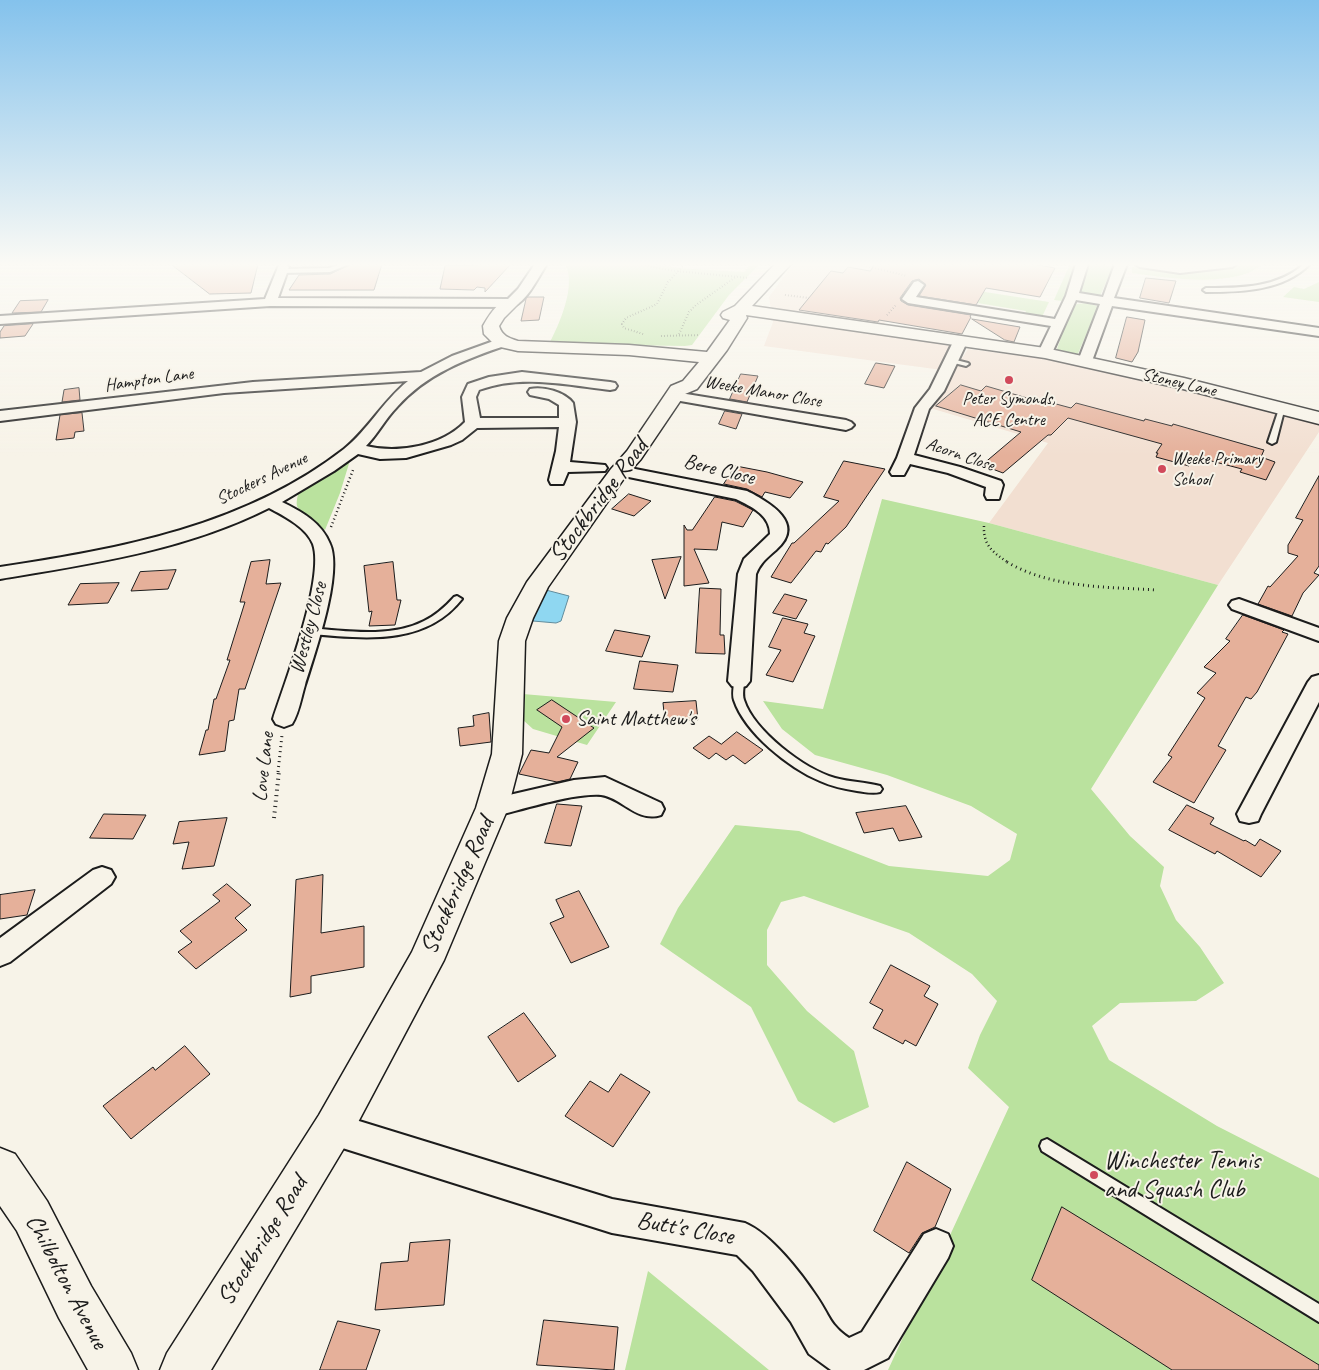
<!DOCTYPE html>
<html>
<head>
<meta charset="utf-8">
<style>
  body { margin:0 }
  canvas { display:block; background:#f7f3e8 }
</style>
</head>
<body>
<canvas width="1319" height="1370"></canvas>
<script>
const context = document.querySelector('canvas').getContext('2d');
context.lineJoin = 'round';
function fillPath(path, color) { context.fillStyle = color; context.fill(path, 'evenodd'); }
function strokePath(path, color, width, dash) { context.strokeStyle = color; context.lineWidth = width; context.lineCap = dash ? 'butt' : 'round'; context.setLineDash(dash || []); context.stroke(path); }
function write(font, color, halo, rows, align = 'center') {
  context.font = font + ' Caveat,sans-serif'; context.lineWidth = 4; context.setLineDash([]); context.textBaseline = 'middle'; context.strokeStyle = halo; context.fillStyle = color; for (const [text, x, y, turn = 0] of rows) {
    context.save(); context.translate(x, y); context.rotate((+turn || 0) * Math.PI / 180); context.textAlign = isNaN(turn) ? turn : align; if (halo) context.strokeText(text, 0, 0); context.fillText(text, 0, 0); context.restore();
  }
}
const built = new Path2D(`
  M793 264H874L917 271 921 275 880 329 954 342 942 370 764 346 773 322 769 297Z
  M968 349 1071 362 1197 392 1319 422V432L1218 585 989 523 1048 443 930 408Z`);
const green = new Path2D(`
  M565 264H652L678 268 744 272 751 264H760L729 295 692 345 685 346 549 344C559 325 577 285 565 264Z
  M1070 264H1079L1062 301 1054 300Z
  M1088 264 1113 266 1100 296 1081 294 1080 291Z
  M1241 264H1264C1257 268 1250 273 1242 275 1209 284 1166 278 1132 273V267L1197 271Z
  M1319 282V302L1283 297 1294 287 1304 289Z
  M934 284 1049 302 1042 317 1024 315 1026 311 941 297 938 300 917 295 923 285Z
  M1087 303 1097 306V309L1077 356 1056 352 1071 308 1077 304Z
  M351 457 340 493 325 530C320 526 298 510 297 506 296 501 298 495 299 490Z
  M882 499 989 523 1218 585 1091 789 1130 836 1164 867 1160 886 1176 920 1200 947 1224 983 1196 1001 1120 1003 1092 1026 1109 1060 1217 1126 1319 1178V1370H888L1009 1107 968 1068 980 1035 997 1001 972 974 909 933 804 896 781 902 767 930V965L807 1011 854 1051 869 1107 834 1123 798 1101 751 1007 660 944 678 908 735 825 799 831 889 866 988 876 1010 860 1017 834 971 806 887 775 815 755 782 729 763 701 823 709Z
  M523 694 616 702 587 745 533 729 523 720Z
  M648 1271 769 1370H625Z`);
const water = new Path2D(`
  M546 590 569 596 561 621 556 623 533 621 540 598Z`);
const building = new Path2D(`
  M171 264H258L251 293 210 294Z
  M351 264H382L374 290H289L299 275 330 274Z
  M511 264 485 292V288L477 287 474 290 440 289 445 266Z
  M875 264H1033L1055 268 1040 297 986 288 976 305 919 296 926 285 919 279 912 281 900 298 901 301 908 305 971 315 970 317H971L962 334 879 320 878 322 799 310 831 271 843 273 848 267 870 271Z
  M1146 278 1176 281 1169 303 1140 298Z
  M528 297H544L539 320 521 321 526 299Z
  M48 300 41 312 12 313 20 301Z
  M1127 317 1145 320 1138 352 1132 362 1116 358Z
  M972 319 1020 327 1014 342 1005 340Z
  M33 324 25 336 0 338V332L4 326Z
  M876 363 895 366 884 388 865 384Z
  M741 374 758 376 747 402 730 399Z
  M961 385 981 391 986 386 1044 403 1045 401 1071 408 1076 403 1144 421 1145 419 1172 426 1173 424 1264 450 1261 457 1275 462 1266 480 1240 472 1242 469 1200 458 1196 464 1191 463 1189 466 1156 457 1158 453H1156L1162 444 1068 418 1051 435H1048L1003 473 982 465 1021 432 936 406Z
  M79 388 80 400 62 402 64 390Z
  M725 411 742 414 736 429 719 424Z
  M82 413 84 431 75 432 74 438 56 440 60 415Z
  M844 461 885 469 846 527 828 544 826 543 821 552 816 551 791 583 771 577 792 543H794L839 501 824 497Z
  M736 466 767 472 803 482 790 498 765 492 762 497 747 489 724 484Z
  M1319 476V566L1314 573 1319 575 1303 593 1292 616 1258 604 1268 586 1270 587 1298 556 1288 553V545L1303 520 1296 518Z
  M629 494 651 501 634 516 612 509Z
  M715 497 735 501 753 510 743 527 722 522 717 550 694 549 709 583 684 586V525L687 530H692Z
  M681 557 665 599 652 560Z
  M270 560 266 584 281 583 245 689H239L234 720 229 721 225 751 199 755 206 730H208L214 699H216L230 660H227L245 602H240L251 562Z
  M393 562 397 600H401L395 625 369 626 372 611 369 612 364 566Z
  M176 570 168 589 131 591 140 572Z
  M119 583 108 603 68 605 80 584Z
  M700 588 721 589 720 635H724L725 654 696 653Z
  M785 594 807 600 796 619 773 613Z
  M1243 615 1284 630 1282 632 1288 634 1257 692 1251 699 1246 697 1218 746 1226 750 1194 803 1153 782 1172 757 1168 755 1205 698 1197 693 1216 673 1204 667 1230 641 1226 639Z
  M783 618 808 624 804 633 815 636 793 682 766 675 781 650 769 647Z
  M615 630 650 636 642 657 606 651Z
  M640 661 678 665 673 692 634 689Z
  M552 700 594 728 557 757 578 762 570 779 557 782 519 774 531 750 549 753 562 727 537 710Z
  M696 701 698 720 665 722 663 703Z
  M489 713 491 742 460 746 458 728 474 726 473 716Z
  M737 732 763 750 745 764 733 755 726 760 716 753 709 759 693 748 709 736 721 744Z
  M557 804 582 806 571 846 545 843Z
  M1187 805 1214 818 1210 824 1244 841 1245 840 1255 846 1260 839 1281 851 1261 877 1217 851 1215 854 1169 830Z
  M906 806 922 837 899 841 893 828 864 833 856 813Z
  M104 814 146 815 133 839 90 838Z
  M227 818 214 866 182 869 189 842 173 844 179 822Z
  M323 875 321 933 364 926V967L311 976V993L290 997 296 880Z
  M227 884 251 905 235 918 247 930 196 969 178 952 192 942 180 931 220 901 213 895Z
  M35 890 27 915 0 919V895Z
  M579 891 609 947 571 963 550 923 564 917 556 900Z
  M891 965 930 986 924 996 938 1004 916 1046 905 1040 903 1044 873 1028 883 1010 870 1003Z
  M524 1013 556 1056 518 1082 488 1037Z
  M185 1046 210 1074 131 1139 103 1106 153 1067 155 1070Z
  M621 1074 650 1092 613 1147 565 1116 590 1081 608 1092Z
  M907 1162 951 1189 935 1227 922 1233 909 1253 874 1231Z
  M1062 1207 1319 1365V1370H1172L1032 1280Z
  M450 1240 444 1305 375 1310 381 1263 408 1261 410 1243Z
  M544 1320 618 1327 614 1370 537 1365Z
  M338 1321 380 1330 366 1370H320Z`);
const pathFar3 = new Path2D(`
  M636 264 676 271 749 278
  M858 264 907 276
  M785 295 809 298
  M887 315 896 305
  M643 334 624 328 622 324 626 318 657 304 668 282 685 264
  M679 334 689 312 696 305 737 276
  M661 336 700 335`);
const pathFar2 = new Path2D(`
  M984 526C983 545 993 553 1009 563
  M331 527 353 470`);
const pathFar1 = new Path2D(`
  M1007 562C1051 588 1106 587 1156 590
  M278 772 282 735`);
const path = new Path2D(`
  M274 818 279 771`);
const lane = new Path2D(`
  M341 264H349L330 272 281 273 278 271 281 269 329 268Z
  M1304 264H1310C1283 291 1242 292 1206 292L1203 290 1206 288C1241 288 1277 288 1304 264Z
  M952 359 968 363 969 364 966 366 950 362 949 361Z
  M1280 406 1285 407 1276 442 1272 444 1268 442Z
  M457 596 462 599C424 647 363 638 310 634L305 631 310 628C346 631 391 638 424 621 436 615 445 607 454 597Z
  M739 678 744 681C744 687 742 694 744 700 754 731 804 769 835 778 850 782 865 782 880 786L882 789 880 792C873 794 864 792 857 791 844 789 831 786 820 781 789 768 745 733 734 700 732 694 734 687 734 681Z
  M1047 1139 1319 1304V1322L1042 1151 1040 1146 1042 1141Z`);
const street = new Path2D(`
  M1076 264H1088L1079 293 1103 297 1115 264H1127L1114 298 1319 328V336L1112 306 1092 361 1085 365 1078 361 1100 304 1076 300 1052 353 1045 357 1038 353 1051 326 908 303 902 299 914 282 918 281 924 285 916 297 1055 319 1066 296Z
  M1135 264H1237L1232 267 1180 273 1140 267Z
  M279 265H287L289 267 278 298 508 299 518 289 535 264H547C538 277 527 303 511 307L270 306 0 324V316L265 299Z
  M502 338 509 342 507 345C466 359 426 374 397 407 385 419 378 434 366 446 398 454 442 446 465 422L462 397 468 384 489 377 522 372 610 382 615 383 617 386 615 389 610 390C567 385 521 374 479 390L476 397 480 418H559V405L549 399 530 395 528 392 530 389C543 386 565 392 573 403L576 422 570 462 605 465 607 468 605 471 568 472 563 484H551L549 480 556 451 559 427 477 428 462 440 451 445 406 458 380 459 358 454 334 471 282 502C301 511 322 523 330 544 343 573 315 653 305 685 301 698 299 713 292 724L284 727 276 724 273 719C285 682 325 578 313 544 306 527 284 516 269 508 186 550 91 564 0 579V567C120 549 245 526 344 449 368 430 383 401 408 381L224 393 0 421V411L253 382 421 372 452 356Z
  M960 338 967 342 944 391 929 409 914 455 960 467 1001 481 1003 485 999 499H987L985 495 986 487 948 473 910 464 904 475H892L890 472 897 458 915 408 930 389 953 342Z
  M674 392 846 420 851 422 854 425 851 428 846 430 669 399 667 396 669 393Z
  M620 466 747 491C771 503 806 524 776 550 767 558 761 562 756 574L750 681 746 686 739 688 732 686 728 681 738 574 744 559 770 534C770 515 752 507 736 499L614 474 612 471 614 468Z
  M1239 599 1319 628V641L1232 609 1229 605 1232 601Z
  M1319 675V702L1261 814 1258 821 1249 823 1240 821 1237 814 1308 682 1312 677Z
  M605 777 661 803 664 809 661 815C637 823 621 797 601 795 573 793 521 810 492 817L483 814 480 808 483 802 492 799 574 780Z
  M102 867 111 870 115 877 111 884 10 962 0 966V938L93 870Z
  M333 1113 612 1199 745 1223C771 1234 801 1273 817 1297 830 1316 829 1324 849 1338L862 1332 924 1234 936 1229 948 1234 953 1246 948 1258 888 1358 864 1370H831L809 1354 791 1322 753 1271 737 1255 612 1233 333 1145 322 1140 317 1129 322 1118Z`);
const secondary = new Path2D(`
  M775 264H791L752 306 1045 348 1184 378 1319 412V424L1183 389 1045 358 746 315 747 318 727 350 697 389 685 394 641 459 625 477 548 587 533 618 525 641 522 754 508 808 444 960 347 1143 211 1370H160L167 1353 319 1115 412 952 476 808 492 754 499 641 507 618 527 582 611 469 627 451 671 386 683 381 699 362 629 355 518 351 496 346 484 334 483 326C490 314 500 296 517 300L519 303 504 318 499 326C502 336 509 338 518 341L629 345 707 352 730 320 723 318 721 315 723 312 735 306Z
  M0 1148 15 1154 47 1201 91 1286 131 1353 138 1370H88L59 1318 17 1231 0 1206Z`);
const markers = [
  [1009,380,5,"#d1495b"],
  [1162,469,5,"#d1495b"],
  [566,719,5,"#d1495b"],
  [1094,1175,5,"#d1495b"]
];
const farStreetnames = [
  ["Hampton Lane",149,380,-8],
  ["Stoney Lane",1179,383,13],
  ["Weeke Manor Close",763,392,10],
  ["Acorn Close",960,455,19],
  ["Stockers Avenue",262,479,-26]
];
const farPoinames = [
  ["Peter Symonds,",1009,399],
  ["ACE Centre",1009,420],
  ["Weeke Primary",1172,459,"left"],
  ["School",1172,480,"left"]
];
const streetNames = [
  ["Bere Close",719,470,14],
  ["Westley Close",309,628,-75],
  ["Love Lane",264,767,-84]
];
const poiNames = [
  ["Saint Matthew's",576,719]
];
const nearStreetnames = [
  ["Stockbridge Road",599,501,-53],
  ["Stockbridge Road",458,886,-66],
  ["Butt's Close",685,1229,10],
  ["Stockbridge Road",263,1241,-58],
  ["Chilbolton Avenue",66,1282,62]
];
const nearPoinames = [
  ["Winchester Tennis",1104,1161],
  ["and Squash Club",1104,1190]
];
fillPath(built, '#f2dfd1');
fillPath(green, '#bae29e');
fillPath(water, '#8fd7f1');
strokePath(water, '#618c9c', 1);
fillPath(building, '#e5b09a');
strokePath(building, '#1c1c1c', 1);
strokePath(lane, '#1c1c1c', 4);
strokePath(street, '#1c1c1c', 4);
strokePath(secondary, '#1c1c1c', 3);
strokePath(pathFar3, '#1c1c1c', 2, [0.5, 2.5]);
strokePath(pathFar2, '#1c1c1c', 2.5, [1, 3]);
strokePath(pathFar1, '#1c1c1c', 3, [1, 4]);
strokePath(path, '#1c1c1c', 4, [1, 4.5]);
fillPath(lane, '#f7f3e8');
fillPath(street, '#f7f3e8');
fillPath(secondary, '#f7f3e8');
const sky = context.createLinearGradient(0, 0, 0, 456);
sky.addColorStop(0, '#84c2ec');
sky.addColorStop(0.58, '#fbfaf5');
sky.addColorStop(1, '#fbfaf500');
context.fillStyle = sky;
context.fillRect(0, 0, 1319, 456);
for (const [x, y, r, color] of markers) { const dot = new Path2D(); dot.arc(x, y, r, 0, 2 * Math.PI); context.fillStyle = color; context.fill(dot); strokePath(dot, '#f7f3e8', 2); }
write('18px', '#1c1c1c', '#f7f3e8', farStreetnames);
write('18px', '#1c1c1c', '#f7f3e8', farPoinames);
write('21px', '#1c1c1c', '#f7f3e8', streetNames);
write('21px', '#1c1c1c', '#f7f3e8', poiNames, 'left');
write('25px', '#1c1c1c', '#f7f3e8', nearStreetnames);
write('25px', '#1c1c1c', '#f7f3e8', nearPoinames, 'left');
</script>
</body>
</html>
